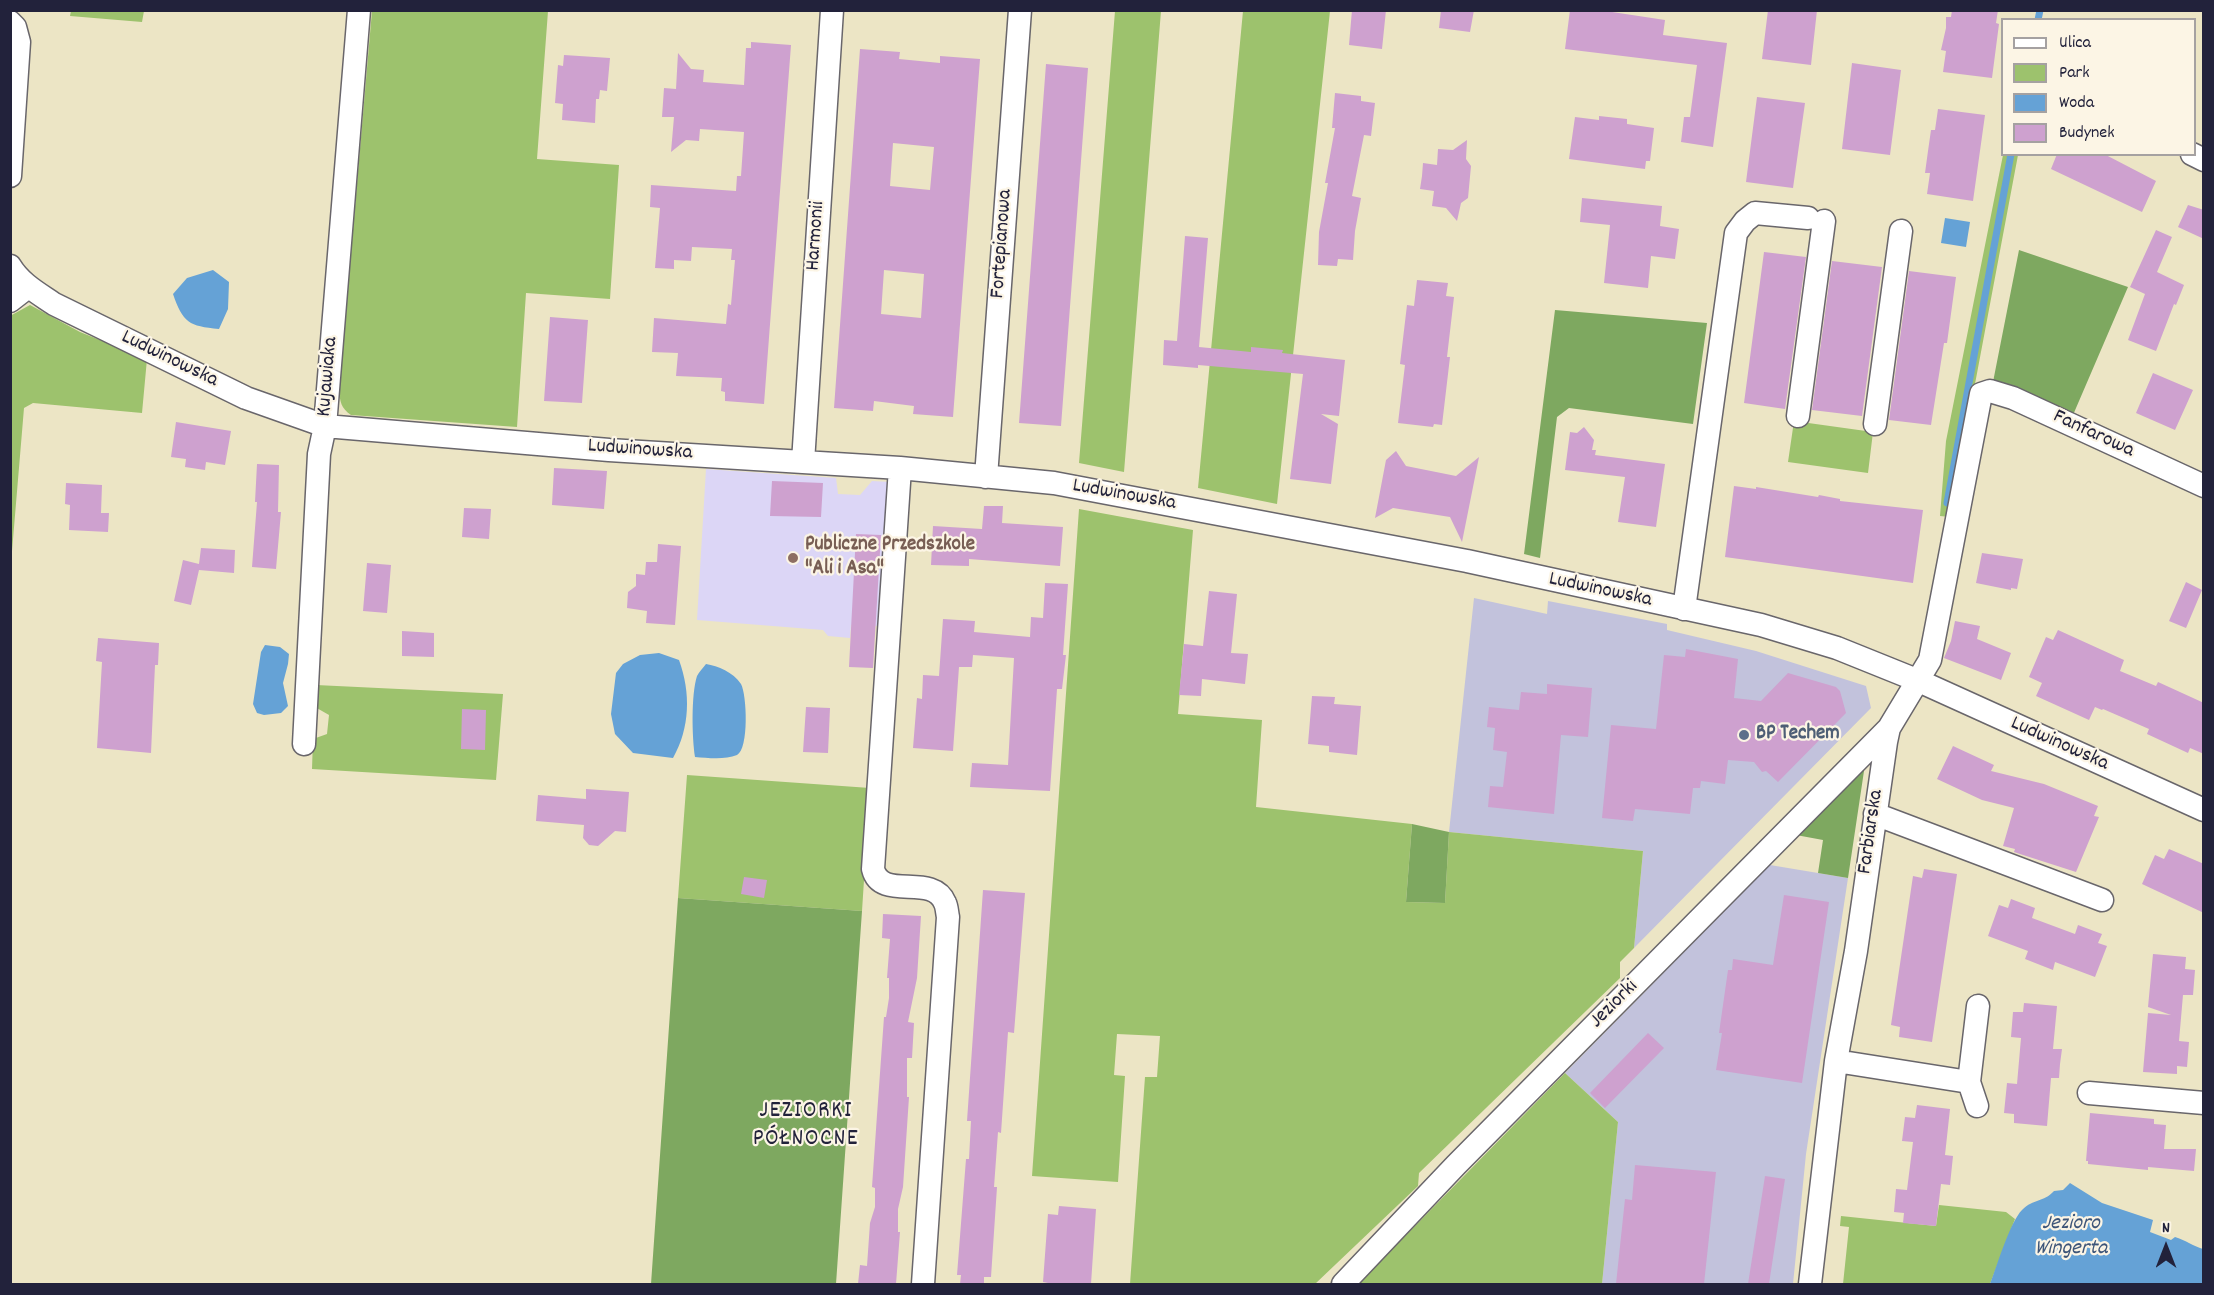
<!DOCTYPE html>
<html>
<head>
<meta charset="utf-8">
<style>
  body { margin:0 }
  #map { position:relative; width:2214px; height:1295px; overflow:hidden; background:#ece5c5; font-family:Dekko,sans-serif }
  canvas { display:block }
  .frame { position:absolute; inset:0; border:12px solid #22223b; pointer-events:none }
  .legend { position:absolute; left:2001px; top:18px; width:195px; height:138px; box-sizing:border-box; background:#fcf5e5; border:2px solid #a5a1a1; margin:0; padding:8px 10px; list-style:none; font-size:18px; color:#22223b }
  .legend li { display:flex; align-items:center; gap:12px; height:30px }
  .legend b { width:30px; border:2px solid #a5a1a1 }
  .north { position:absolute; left:2136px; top:1217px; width:60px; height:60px; -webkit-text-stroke:4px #fcf5e5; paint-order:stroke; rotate:0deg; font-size:16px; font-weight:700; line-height:24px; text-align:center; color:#22223b }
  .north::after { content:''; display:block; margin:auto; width:21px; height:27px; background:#22223b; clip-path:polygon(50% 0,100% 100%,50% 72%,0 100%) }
</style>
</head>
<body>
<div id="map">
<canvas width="2214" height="1295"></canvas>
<div class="frame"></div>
<ul class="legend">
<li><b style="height:8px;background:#fff"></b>Ulica</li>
<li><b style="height:16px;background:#9dc26d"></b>Park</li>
<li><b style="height:16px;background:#65a2d6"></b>Woda</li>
<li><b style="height:16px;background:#cea1cf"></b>Budynek</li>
</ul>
<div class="north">N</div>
</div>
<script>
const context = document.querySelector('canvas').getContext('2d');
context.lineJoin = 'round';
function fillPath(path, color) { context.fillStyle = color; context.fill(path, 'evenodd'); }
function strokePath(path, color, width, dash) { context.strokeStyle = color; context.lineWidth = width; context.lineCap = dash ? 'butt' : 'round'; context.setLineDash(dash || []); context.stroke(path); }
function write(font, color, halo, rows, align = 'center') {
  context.font = font + ' Dekko,sans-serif'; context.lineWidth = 4.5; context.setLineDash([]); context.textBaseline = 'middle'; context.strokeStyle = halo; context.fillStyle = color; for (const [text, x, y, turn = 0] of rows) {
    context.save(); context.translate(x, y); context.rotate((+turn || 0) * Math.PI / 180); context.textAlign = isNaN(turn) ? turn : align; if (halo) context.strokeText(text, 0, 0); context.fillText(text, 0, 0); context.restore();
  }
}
const built = new Path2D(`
  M706 469 836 478 838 494 860 495 872 481 891 482 881 626 851 625 850 638 828 636 823 630 697 620Z`);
const industrial = new Path2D(`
  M1474 598 1547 614 1548 601 1667 624V630L1756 651 1866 686 1871 708 1634 948 1643 851 1449 832Z
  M1770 865 1848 878 1806 1154 1793 1284H1602L1618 1122 1565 1073Z`);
const green = new Path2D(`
  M71 11V10L144 11 142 22 70 16Z
  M372 11H548L537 159 619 165 610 299 526 293 517 427 351 415C341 408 340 402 339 390Z
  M1115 11H1161L1124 472 1079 463Z
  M1243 11H1330L1277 504 1198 488Z
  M2003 155H2018L1950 517 1940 516 1946 441Z
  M30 305 80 332 147 359 142 413 33 403 24 408 11 563 10 316Z
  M1794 421 1873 432 1868 473 1788 462Z
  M1079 509 1193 530 1178 714 1262 720 1256 807 1412 824 1406 902 1445 903 1449 832 1643 851 1634 948 1620 962V978L1419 1173 1418 1186 1315 1284H1130L1145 1077H1157L1160 1036 1117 1034 1114 1075 1125 1076 1118 1182 1032 1176Z
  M316 685 503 694 496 780 312 769 313 739 327 734 329 715 315 707Z
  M687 775 870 788 862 911 678 898Z
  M1565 1073 1618 1122 1602 1284H1358Z
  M1939 1205 2006 1212 2015 1219 1990 1284H1843L1849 1227 1840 1226 1841 1216 1936 1226Z`);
const forest = new Path2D(`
  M2019 250 2128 287 2073 415 1993 382Z
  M1555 310 1707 323 1693 424 1569 408 1557 417 1540 558 1524 554Z
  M1859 770 1864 771 1848 878 1818 873 1823 840 1796 835Z
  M1412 824 1449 832 1445 903 1406 902Z
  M678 898 862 911 836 1284H651Z`);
const water = new Path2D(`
  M1945 218 1970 222 1966 247 1941 243Z
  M213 270 229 282 228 309 219 329C189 326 183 323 173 294L187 278Z
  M265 645 280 647 289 654 288 664 283 683 288 706 281 713 264 715 257 713 253 704 261 652Z
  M659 653 679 660C691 693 690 728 673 758L633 753 615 734 611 714 616 673 623 664 640 655Z
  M706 664C718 666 733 672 741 684 747 695 749 749 737 755 725 760 708 758 695 757 692 737 691 695 697 676 699 672 703 668 706 664Z
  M2070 1183 2102 1203 2153 1220 2150 1232 2171 1240 2175 1237C2185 1240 2193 1246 2203 1249V1284H1990C1997 1266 2010 1222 2022 1210 2034 1198 2043 1203 2054 1191L2063 1190Z`);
const stream = new Path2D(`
  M2038 20 2040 10
  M1947 503 2011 154`);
const building = new Path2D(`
  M1352 10H1386L1382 49 1349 45Z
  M1441 10H1474L1470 32 1439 28Z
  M1570 10H1599L1665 20 1663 35 1727 43 1713 147 1681 142 1684 117H1690L1697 65 1565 49Z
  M1768 10H1817L1811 65 1762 59Z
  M1952 10H1998L1996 23 1999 24 1992 78 1943 72 1946 51 1941 50 1946 28V17H1951Z
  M751 42 791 45 764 404 725 401V392L721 391 722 378 676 376 678 353 652 352 654 318 726 324 728 304 731 305 735 260H731L732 249 692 247 691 261 674 260V269L655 268 660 208 650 207 651 185 736 191 737 176H741L744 132 700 129 699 141 686 140 671 152 674 117H662L664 88 676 89 678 53 691 69 704 70 703 82 744 85 746 48H751Z
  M860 49 900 52 899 59 940 63V56L980 59 953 417 913 414 914 406 874 401 873 411 834 408ZM893 143 934 147 930 190 890 186ZM884 270 924 274 921 318 881 314Z
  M564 55 610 58 607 91 600 90 599 99H596L595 123 562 120 563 104 555 103 558 65 563 66Z
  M1852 63 1901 70 1890 155 1842 149Z
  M1046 64 1088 68 1061 426 1019 423Z
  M1335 93 1361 96V101L1375 103 1371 136 1364 135 1352 196 1361 198 1355 231 1353 260 1338 259 1337 266 1318 265 1319 232 1328 183H1325L1335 128H1332Z
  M1757 97 1805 103 1793 188 1746 182Z
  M1938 109 1985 115 1973 201 1927 194 1930 173H1925L1928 151 1931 130H1935Z
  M1599 116 1627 119V124L1654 128 1650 161H1646L1645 169 1569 159 1575 117 1599 120Z
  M1467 140 1466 159 1471 166 1468 198 1461 203 1457 221 1446 208 1432 206 1434 191 1420 189 1422 176 1423 163 1437 165 1438 149 1453 150Z
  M2057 154H2104L2156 181 2142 212 2051 169Z
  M1582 198 1662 206 1660 226 1679 229 1675 259 1651 256 1648 288 1604 283 1610 225 1580 222Z
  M2188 205 2204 210V239L2178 227Z
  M2156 230 2172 237 2157 272 2184 285 2176 305 2174 304 2156 351 2128 340 2145 294 2130 287Z
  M1185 236 1208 238 1199 347 1251 352V347L1283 350 1282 353 1345 360 1339 416 1321 414 1338 424 1331 484 1290 479 1303 374 1198 365V368L1163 365 1164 340 1177 341Z
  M1764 252 1806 257 1785 409 1744 403Z
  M1832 261 1882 267 1862 416 1812 410Z
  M1909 271 1956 277 1947 343H1944L1931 425 1889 420Z
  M1417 280 1448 283 1446 296 1454 297 1447 357H1450L1442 425 1434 424 1433 427 1398 423 1405 365 1400 364 1407 305 1414 306Z
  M550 317 588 320 582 403 544 401Z
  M2153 373 2193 390 2175 430 2136 413Z
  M176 422 231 431 225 465 206 462 205 470 185 467 186 459 171 457Z
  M1584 427 1594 440 1592 450H1596L1595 455 1665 464 1656 527 1618 522 1625 477 1565 470 1570 432 1577 433Z
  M1396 451 1406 466 1456 476 1479 457 1462 542 1450 517 1393 508 1375 518 1386 460Z
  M257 464 279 465 278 512H281L276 569 252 567 257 502H255Z
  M554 468 607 471 604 509 552 505Z
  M772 481 823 483 821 517 770 516Z
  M66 483 102 485 101 513H109L108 532 69 530 70 505 65 504Z
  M1734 486 1756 489V487L1818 497 1819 495 1840 499V501L1923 510 1913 583 1725 557Z
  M984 506H1003L1002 523 1063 527 1060 566 969 559V566L931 565 933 526 982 529Z
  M464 508 491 509 489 539 462 537Z
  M856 534 881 535 873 668 849 667Z
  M658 544 681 546 675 625 646 623 647 611 627 608 628 592 636 586V574L645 575 646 562H657Z
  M201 548 235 550 234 573 199 570 191 605 174 601 183 560 199 564Z
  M1982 553 2023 559 2017 589 2011 588V590L1976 583Z
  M367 563 391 565 387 613 363 611Z
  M2186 582 2202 590 2186 628 2169 621Z
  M1045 583 1068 584 1063 655H1066L1062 689H1057L1050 791 970 787 972 763 1008 765 1014 658 973 655 972 667H959L953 751 913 748 917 698 922 699 923 675 939 676 943 619 975 621 974 632 1030 637 1031 617 1043 618Z
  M1209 591 1237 594 1231 653 1248 654 1245 684 1202 679 1201 696 1179 695 1184 644 1203 646Z
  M1955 621 1980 626 1977 639 2011 653 2001 680 1944 658 1951 641Z
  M2058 630 2124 660 2120 671 2156 686 2158 682 2204 703V754L2190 748 2188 753 2147 734 2149 729 2103 709 2102 710 2095 707 2089 720 2036 696 2042 683 2029 677 2046 637 2053 640Z
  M402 631 434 633V657L402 656Z
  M98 638 159 643 158 665H155L151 753 97 748 102 662 96 661Z
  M1686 649 1738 659 1734 698 1761 701 1788 673 1836 687 1840 691 1846 713 1778 782 1766 771 1762 772 1754 762 1728 760 1725 784 1701 781 1700 788H1693L1690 814 1635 809 1633 821 1602 818 1611 725 1656 729 1664 655 1685 657Z
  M1547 684 1592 688 1588 737 1561 735 1554 814 1488 807 1490 786 1503 787 1507 752 1493 750 1495 728 1487 727 1489 707 1519 710 1521 692 1547 694Z
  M1312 696 1335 697 1334 704 1361 706 1357 755 1329 752V746L1308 744Z
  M806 707 830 708 828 753 803 752Z
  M462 709 486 710 485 750 461 749Z
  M1953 746 1994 765 1991 771 2044 784 2098 806 2094 816 2099 817 2076 872 2020 854 2014 852 2015 849 2003 846 2014 808 1982 800 1937 779Z
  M586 789 629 792 626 832 615 831 598 846 589 845 583 838 584 825 536 821 538 795 586 799Z
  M2169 849 2204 864V913L2142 884 2155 855 2164 859Z
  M1924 869 1957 874 1932 1042 1899 1037 1900 1027 1891 1025 1913 876 1922 878Z
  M744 877 767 880 764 898 741 894Z
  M983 890 1025 893 1014 1033 1008 1032 1001 1133 998 1132 994 1187H997L991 1277H984V1284H960L961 1275H957L966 1159H969L971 1121H967Z
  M1784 895 1829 902 1802 1083 1716 1070 1722 1033H1719L1728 970H1732L1733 959 1773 965Z
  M2011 899 2035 908 2032 918 2075 934 2078 925 2102 934 2098 943 2107 946 2095 977 2055 962 2053 970 2025 959 2028 951 1988 936 1999 905 2008 908Z
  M883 914 921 916 917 978 908 1022 914 1023 912 1058H907V1097H909L903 1187 898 1209V1232H900L896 1284H858L860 1265 867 1266 870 1223 875 1207V1188L872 1187 877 1115 884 1017H886L889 998V978H887L890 939 882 938Z
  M2153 954 2186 957 2185 969 2195 970 2193 995H2183L2179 1041 2189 1042 2187 1067 2177 1066V1074L2143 1072 2148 1013 2171 1015 2148 1007Z
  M2024 1003 2057 1006 2053 1049H2062L2060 1064 2059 1078H2051L2047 1126 2014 1123V1114L2004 1113 2007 1083 2017 1084 2021 1038 2011 1037 2013 1012H2023Z
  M1648 1033 1664 1048 1605 1108 1590 1093Z
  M1917 1105 1950 1109 1945 1155 1953 1156 1950 1185 1941 1184 1936 1226 1903 1223 1904 1213 1894 1212 1896 1189 1907 1190 1913 1142 1902 1141 1905 1117 1915 1118Z
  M2090 1113 2154 1119V1124L2166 1125 2164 1149H2196L2194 1171 2148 1167V1170L2088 1164V1161H2086Z
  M1635 1165 1716 1172 1704 1284H1616L1625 1199 1632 1200Z
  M1765 1176 1785 1179 1769 1284H1748Z
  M1059 1206 1096 1209 1091 1284H1053L1043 1282 1048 1214 1058 1215Z`);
const street = new Path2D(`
  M10 22 15 27 19 42 10 176
  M2192 154 2204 160
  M10 266C21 284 38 293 54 304L246 398 325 426 609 450 900 468 1054 483 1467 561 1761 625 1837 648 1919 681 2204 810
  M10 301 28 287
  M1798 416 1824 221
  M1875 424 1901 231
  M803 462 832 10
  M900 468 873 869C881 902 933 872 945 903 947 907 947 913 948 917L923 1284
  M986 477 1020 10
  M1684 609 1736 233 1745 221 1755 213 1808 218
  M304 744 319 454 325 426 359 10
  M1875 814 2102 900
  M1836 1061 1969 1082 1978 1006
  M1969 1082 1977 1106
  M2089 1093 2204 1103
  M1343 1284 1456 1165 1889 728
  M1810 1284 1836 1061 1856 951 1886 742 1889 728 1930 660 1981 394 1990 391 2013 398 2204 486`);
const markers = [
  [793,558,6,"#8d6e63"],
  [1744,735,6,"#5c6f8a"]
];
const streetNames = [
  ["Harmonii",817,236,-86],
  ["Fortepianowa",1003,244,-86],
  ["Ludwinowska",169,360,26],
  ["Kujawiaka",329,377,-85],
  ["Fanfarowa",2093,435,25],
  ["Ludwinowska",640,451,4],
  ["Ludwinowska",1124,496,10],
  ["Ludwinowska",1600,591,12],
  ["Ludwinowska",2059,745,24],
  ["Farbiarska",1872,832,-82],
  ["Jeziorki",1615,1005,-45]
];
const educationNames = [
  ["Publiczne Przedszkole",805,546],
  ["\"Ali i Asa\"",805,570]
];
const serviceNames = [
  ["BP Techem",1756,735]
];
const waterNames = [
  ["Jezioro",2071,1225],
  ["Wingerta",2071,1250]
];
const quarterNames = [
  ["JEZIORKI",806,1113],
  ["PÓŁNOCNE",806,1141]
];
fillPath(built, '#dcd6f6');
fillPath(industrial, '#c2c2dc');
fillPath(green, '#9dc26d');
fillPath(forest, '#7ea860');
fillPath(water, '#65a2d6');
strokePath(stream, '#65a2d6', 7);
fillPath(building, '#cea1cf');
strokePath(street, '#69666b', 25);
strokePath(street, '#fff', 22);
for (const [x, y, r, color] of markers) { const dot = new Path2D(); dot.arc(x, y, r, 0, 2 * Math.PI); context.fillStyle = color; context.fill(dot); strokePath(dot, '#fcf5e5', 2); }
write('21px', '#22223b', '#fcf5e5', streetNames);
write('bold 21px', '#785e54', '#fcf5e5', educationNames, 'left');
write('bold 21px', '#4e5e75', '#fcf5e5', serviceNames, 'left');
write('italic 22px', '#3d5579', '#fcf5e5', waterNames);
context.letterSpacing = '1.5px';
write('24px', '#22223b', '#fcf5e5', quarterNames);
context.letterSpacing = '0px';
</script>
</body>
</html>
